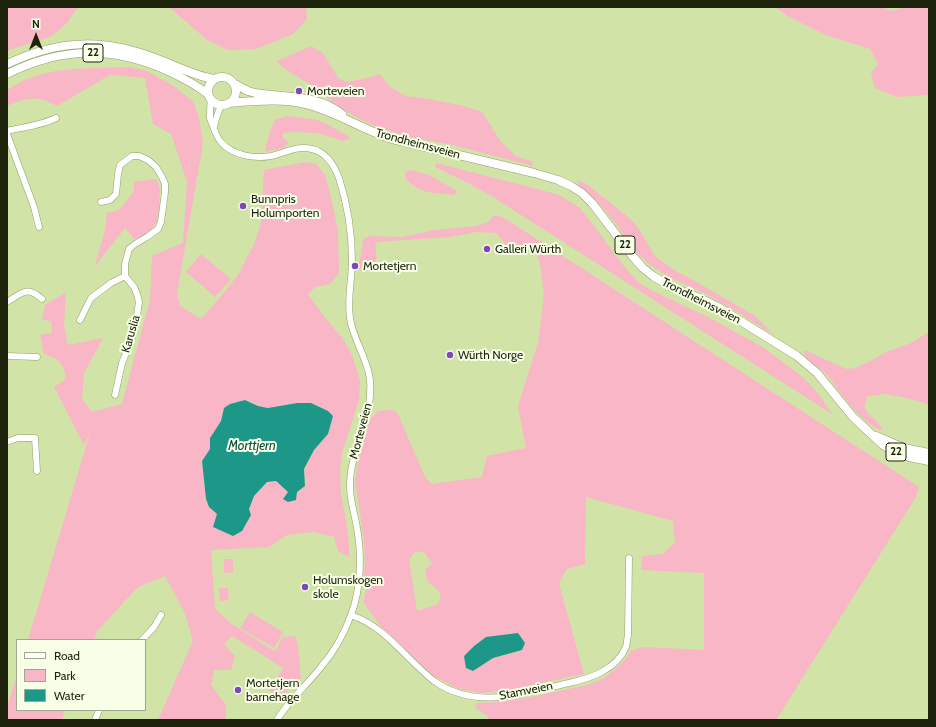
<!DOCTYPE html>
<html>
<head>
<meta charset="utf-8">
<style>
  body { margin:0 }
  #map { position:relative; width:936px; height:727px; overflow:hidden; background:#d1e3a6; font-family:Cabin,sans-serif }
  canvas { display:block }
  .frame { position:absolute; inset:0; border:8px solid #1d230b; pointer-events:none }
  .legend { position:absolute; left:16px; top:639px; width:130px; height:72px; box-sizing:border-box; background:#f7ffe7; border:1px solid #a0a78f; margin:0; padding:5px 7px; list-style:none; font-size:12px; color:#1d230b }
  .legend li { display:flex; align-items:center; gap:8px; height:20px }
  .legend b { width:20px; border:1px solid #a0a78f }
  .north { position:absolute; left:16px; top:16px; width:40px; height:40px; -webkit-text-stroke:3px #f7ffe7; paint-order:stroke; rotate:0deg; font-size:11px; font-weight:700; line-height:16px; text-align:center; color:#1d230b }
  .north::after { content:''; display:block; margin:auto; width:14px; height:18px; background:#1d230b; clip-path:polygon(50% 0,100% 100%,50% 72%,0 100%) }
</style>
</head>
<body>
<div id="map">
<canvas width="936" height="727"></canvas>
<div class="frame"></div>
<ul class="legend">
<li><b style="height:5px;background:#fff"></b>Road</li>
<li><b style="height:11px;background:#f8b6c7"></b>Park</li>
<li><b style="height:11px;background:#1d9888"></b>Water</li>
</ul>
<div class="north">N</div>
</div>
<script>
const context = document.querySelector('canvas').getContext('2d');
context.lineJoin = 'round';
function fillPath(path, color) { context.fillStyle = color; context.fill(path, 'evenodd'); }
function strokePath(path, color, width, dash) { context.strokeStyle = color; context.lineWidth = width; context.lineCap = dash ? 'butt' : 'round'; context.setLineDash(dash || []); context.stroke(path); }
function write(font, color, halo, rows, align = 'center') {
  context.font = font + ' Cabin,sans-serif'; context.lineWidth = 4; context.setLineDash([]); context.textBaseline = 'middle'; context.strokeStyle = halo; context.fillStyle = color; for (const [text, x, y, turn = 0] of rows) {
    context.save(); context.translate(x, y); context.rotate((+turn || 0) * Math.PI / 180); context.textAlign = isNaN(turn) ? turn : align; if (halo) context.strokeText(text, 0, 0); context.fillText(text, 0, 0); context.restore();
  }
}
const green = new Path2D(`
  M7 7H78L67 23 52 36 15 48 7 51Z
  M169 7H306L307 19 293 34 256 49 228 50 207 40Z
  M775 7H883L890 11 907 7H929V95L897 97 875 88 871 73 878 64 870 49 826 35 789 17Z
  M311 46 323 53 338 78 347 82 367 78 380 74 389 86 405 96 429 99 464 106 482 112 501 142 516 156 533 162V166L449 144 407 137 377 127 352 115 331 101 311 85 283 68 277 61Z
  M130 67 147 71 172 85 193 101 199 118 203 143 177 294 180 306 201 319 218 300 238 275 254 244 261 223 264 170 306 162 316 164 325 175 331 197 338 231 339 273 330 284 315 287 308 294 323 315 343 339 353 357 360 381 359 400 342 453 340 470 341 495 346 520 349 544V557L338 551 334 537 313 532 287 535 269 547 211 550 215 609 229 622 274 651 277 649 282 637 295 636 298 645 301 678 281 697 269 690 283 668 232 636 224 644 235 656 231 670H214L211 685 226 705V720H158L193 641 185 613 165 576 138 587 97 631 94 640H28L90 433 84 445 54 387 66 379C64 364 59 358 44 354L40 335 52 333 51 321 42 320 45 305 66 292 64 325 68 345 103 338 84 373 82 399 92 412 122 404 150 300 152 256 183 243 187 182 171 134 153 124 145 78 110 75 57 106C37 95 28 97 7 106V90C15 85 23 80 32 77 60 67 100 68 130 67ZM245 400 258 406 268 408 297 403 328 434 314 450 304 469 305 486 297 492 283 499 288 492 276 481 267 482 254 496 249 509 217 514 209 507 206 499 202 461 210 449V438L221 421 224 408 230 404Z
  M288 116 318 120 331 126 351 138 343 141 318 133 294 132 283 133V138L289 142 283 148 265 152C267 140 270 129 276 119Z
  M436 163 541 190 559 195 580 208 594 226 623 265 640 284 665 297 706 316 764 348 804 378 820 396 832 414 493 197 466 182 435 167Z
  M411 170 429 175 457 191 454 195 427 192 417 188 406 180 405 172Z
  M157 179 160 191 159 206 157 221 149 233 134 239 125 228 95 266 105 230 107 213 119 210 134 191V182Z
  M577 181 585 183 612 204 635 223 655 256 671 268 714 292 755 316 774 335 742 315 706 294 669 277 649 264 634 251 615 222 594 198 580 187Z
  M494 215 502 217 515 225 919 487 916 497 776 720H489L487 715 475 708 477 703 500 702 536 696 587 685 603 679 622 663 632 650 644 647 704 650V573L641 570 642 556 663 554 675 542 673 521 586 497 585 564 567 569 559 583 584 674 518 688 483 693 459 689 435 677 414 659 390 634 382 628 363 602 369 581 364 574 365 562 364 540 355 480 359 456 370 419 378 411 394 410 398 414 425 477 432 484 482 477 487 456 526 448 518 406 538 343 544 296 541 269 536 250 522 246H507L496 233 476 232 450 237 377 242 375 247 377 257 374 264H369L368 268 362 272 358 267 361 255 363 240 369 236 402 237 435 230 477 226 488 222ZM415 552H424L432 563 425 570C426 573 426 577 427 580 432 589 446 589 438 604L417 611 409 559ZM486 637 522 650 493 658 464 656 474 646Z
  M201 254 231 279 215 297 186 272Z
  M929 332V404L902 397 884 394 868 396 864 406 869 415 878 422 883 431C866 426 849 404 838 390 834 384 830 378 825 373 817 366 807 361 803 351H807L846 369 856 368 872 360 884 353 911 343Z
  M224 559H233V572L224 573Z
  M219 588H228L229 600 220 601Z
  M250 612 283 632 274 648 240 628Z
  M17 675V710H65L62 720H7V707Z`);
const water = new Path2D(`
  M245 400 258 406 268 408 297 403H311L328 411 333 416 328 434 314 450 304 469 305 486 297 492 296 500 288 502 283 499 288 492 276 481 267 482 254 496 249 509 251 515 242 531 233 536 213 527 217 514 209 507 206 499 202 461 210 449V438L221 421 224 408 230 404Z
  M518 633 525 643 522 650 493 658 473 671 466 668 464 656 474 646 486 637Z`);
const minor = new Path2D(`
  M211 99C210 106 210 112 210 118 211 122 213 125 214 129 216 134 218 139 221 142 233 156 255 159 271 156 285 153 297 145 312 149 326 152 334 165 339 178 347 203 352 234 352 261 352 280 347 298 350 318 352 334 361 348 366 364 370 374 371 384 370 394 369 426 349 455 350 487 350 501 355 515 357 528 362 555 361 589 351 615 344 634 334 652 321 667 307 685 289 700 277 720
  M214 127C216 118 217 112 222 105
  M7 131C24 127 40 126 56 118
  M7 134 34 207 39 227
  M101 202 110 200 116 194 118 174 120 165 132 156H139L148 160 156 167 162 177 165 184V192L161 222 158 229 147 237 135 244 129 249 125 264V276L134 287 137 294 139 302 136 322 131 341 122 363 115 395
  M7 302C22 293 27 285 42 299
  M80 320 91 298 111 283 125 276
  M7 356 37 357
  M7 442 18 438H35L37 471
  M351 615C376 624 391 640 409 658 417 666 425 674 434 681 477 711 523 693 569 683 591 678 616 670 626 647 627 643 627 639 628 635L629 558
  M142 640 154 627 161 615
  M95 720 99 710`);
const major = new Path2D(`
  M7 64C60 39 105 38 160 60 178 67 195 76 214 79
  M7 74C61 47 111 46 166 70 181 77 195 84 208 94
  M208 91a14 14 0 1 1 28 0a14 14 0 1 1-28 0Z
  M235 84 248 91 255 93C285 98 317 94 342 114
  M229 103C255 101 284 98 309 105 338 113 364 130 392 139L534 173 558 180 571 186 582 193 592 203 634 258 643 268 653 276 671 287 702 299 718 307 797 356 817 373 853 417 883 445 895 452 909 457 929 461
  M876 436 904 448 929 453`);
const markers = [
  [299,91,4,"#7e47be"],
  [243,206,4,"#7e47be"],
  [487,249,4,"#7e47be"],
  [355,266,4,"#7e47be"],
  [450,355,4,"#7e47be"],
  [305,587,4,"#7e47be"],
  [238,690,4,"#7e47be"]
];
const shields = [
  [93,53,20],
  [625,245,20],
  [896,452,20]
];
const shieldNames = [
  ["22",93,53],
  ["22",625,245],
  ["22",896,452]
];
const poiNames = [
  ["Morteveien",307,91],
  ["Bunnpris",251,199],
  ["Holumporten",251,213],
  ["Galleri Würth",495,249],
  ["Mortetjern",363,266],
  ["Würth Norge",458,355],
  ["Holumskogen",313,580],
  ["skole",313,594],
  ["Mortetjern",246,683],
  ["barnehage",246,697]
];
const streetNames = [
  ["Trondheimsveien",418,144,15],
  ["Trondheimsveien",701,301,27],
  ["Karuslia",131,334,-74],
  ["Morteveien",361,431,-75],
  ["Stamveien",526,691,-11]
];
const waterNames = [
  ["Morttjern",252,446]
];
fillPath(green, '#f8b6c7');
fillPath(water, '#1d9888');
strokePath(minor, '#90a066', 7);
strokePath(major, '#90a066', 9);
strokePath(minor, '#fff', 6);
strokePath(major, '#fff', 8);
for (const [x, y, r, color] of markers) { const dot = new Path2D(); dot.arc(x, y, r, 0, 2 * Math.PI); context.fillStyle = color; context.fill(dot); strokePath(dot, '#f7ffe7', 1.5); }
for (const [x, y, w] of shields) { const box = new Path2D(); box.roundRect(x - w / 2, y - 9, w, 18, 3); context.fillStyle = '#f7ffe7'; context.fill(box); strokePath(box, '#1d230b', 1); }
write('bold 11px', '#1d230b', null, shieldNames);
write('12px', '#1d230b', '#f7ffe7', poiNames, 'left');
write('12px', '#1d230b', '#f7ffe7', streetNames);
write('italic 13px', '#094c43', '#f7ffe7', waterNames);
</script>
</body>
</html>
